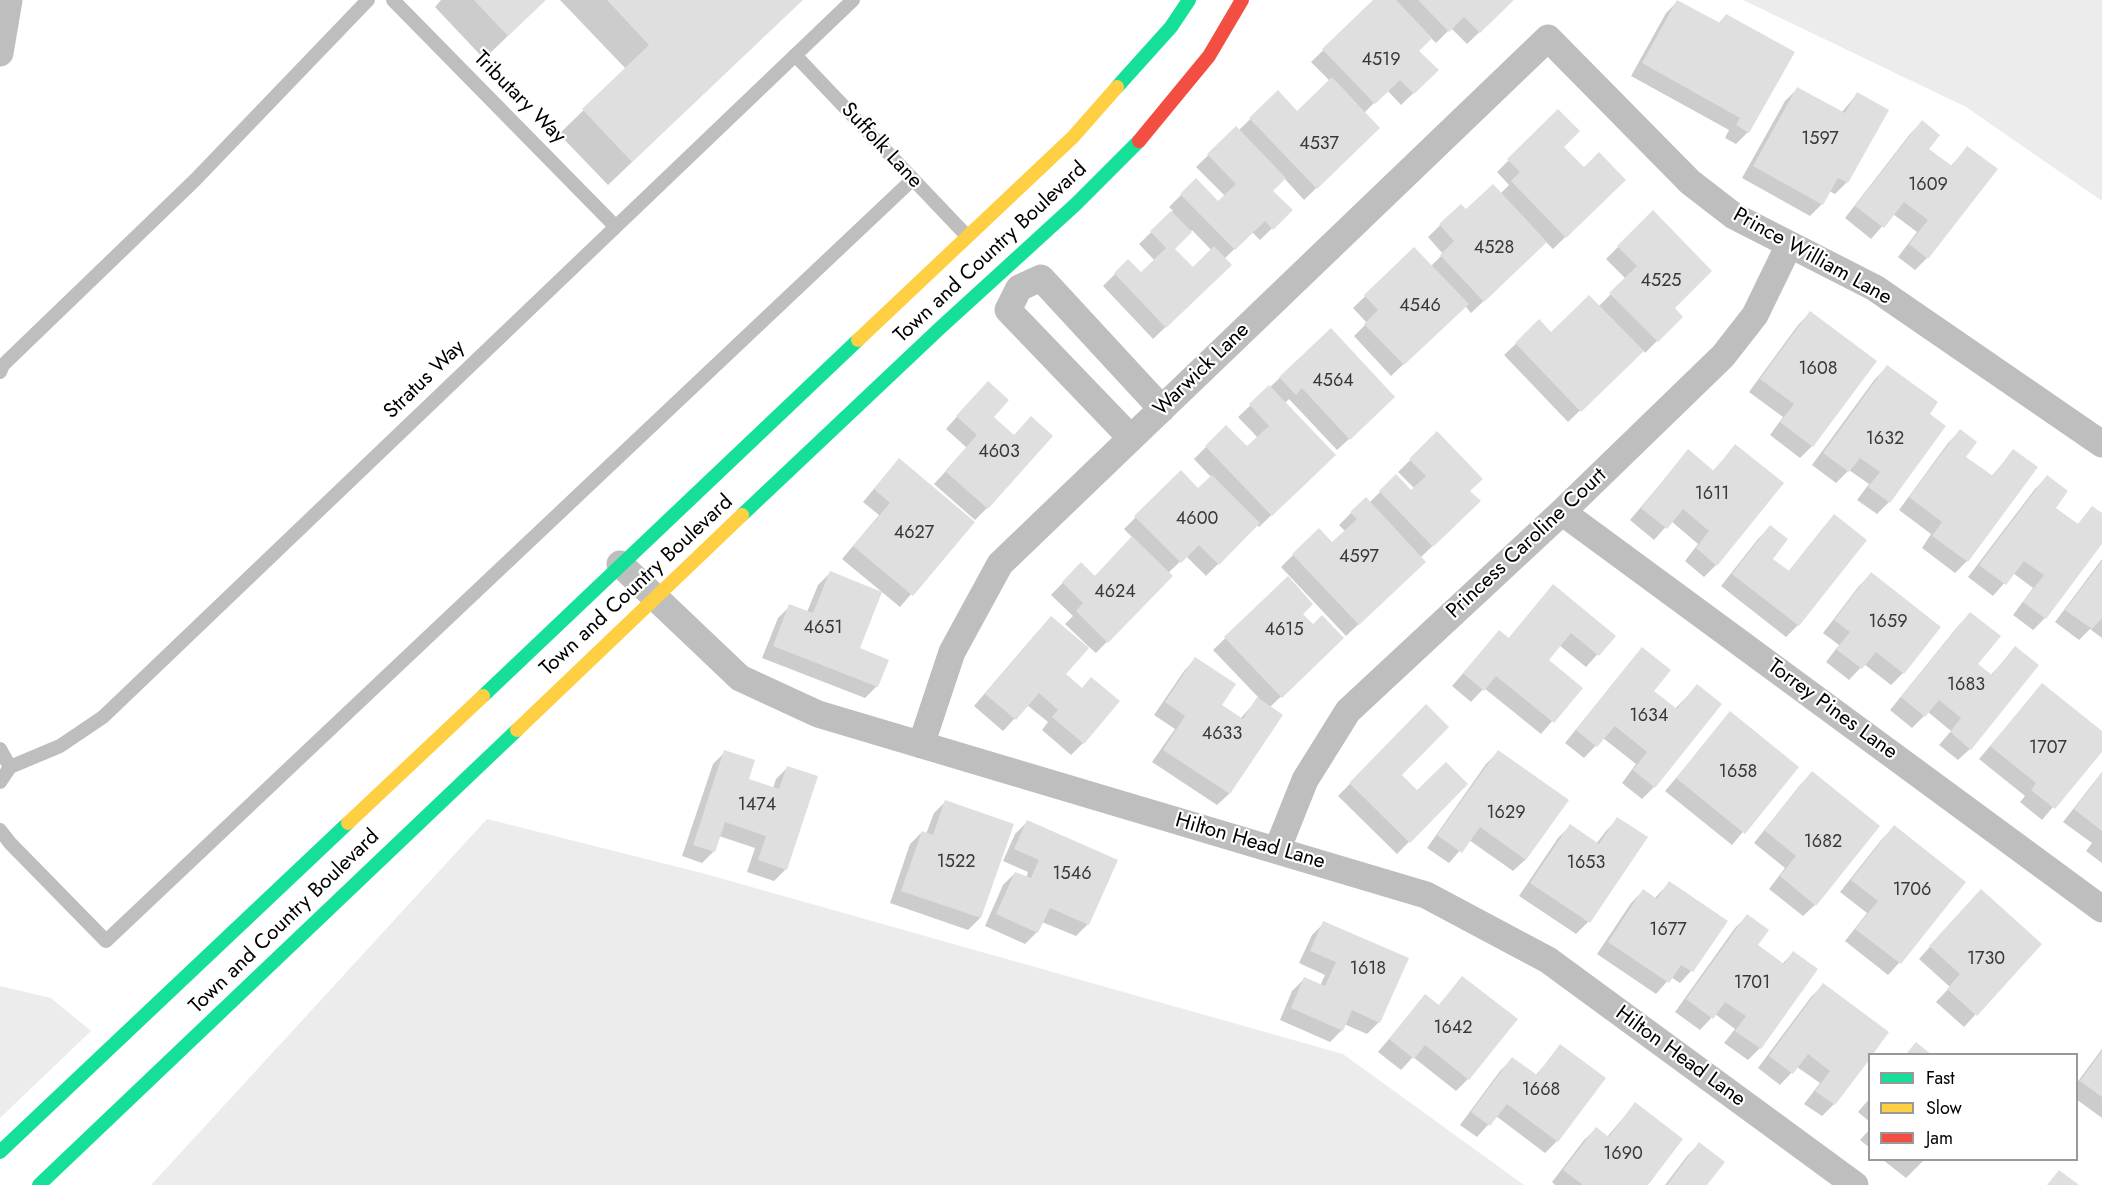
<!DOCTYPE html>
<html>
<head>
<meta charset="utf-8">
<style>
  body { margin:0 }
  #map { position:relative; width:2102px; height:1185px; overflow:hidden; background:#fff; font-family:Jost,sans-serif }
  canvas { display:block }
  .legend { position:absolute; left:1868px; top:1053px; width:210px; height:108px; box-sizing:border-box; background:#fff; border:2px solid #999; margin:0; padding:8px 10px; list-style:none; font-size:18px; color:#000 }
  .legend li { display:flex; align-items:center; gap:12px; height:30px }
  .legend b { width:30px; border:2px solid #999 }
</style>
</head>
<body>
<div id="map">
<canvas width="2102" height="1185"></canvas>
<ul class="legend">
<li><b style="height:8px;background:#16e098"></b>Fast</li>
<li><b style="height:8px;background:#ffcf43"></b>Slow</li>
<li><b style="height:8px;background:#f24e42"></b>Jam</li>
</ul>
</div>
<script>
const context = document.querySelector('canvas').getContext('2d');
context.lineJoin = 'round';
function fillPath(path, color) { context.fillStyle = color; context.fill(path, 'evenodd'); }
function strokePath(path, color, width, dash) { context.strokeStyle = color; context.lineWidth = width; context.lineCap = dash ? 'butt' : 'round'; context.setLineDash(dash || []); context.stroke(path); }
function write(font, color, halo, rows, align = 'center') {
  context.font = font + ' Jost,sans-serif'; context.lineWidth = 4.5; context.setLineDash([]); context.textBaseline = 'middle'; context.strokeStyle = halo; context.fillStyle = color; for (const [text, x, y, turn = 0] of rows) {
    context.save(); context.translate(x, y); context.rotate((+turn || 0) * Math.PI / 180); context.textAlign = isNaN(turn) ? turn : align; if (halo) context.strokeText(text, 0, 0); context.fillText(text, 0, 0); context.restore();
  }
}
const green = new Path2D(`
  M1743 0H2102V201L1966 107Z
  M487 819 702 873 1343 1054 1524 1185H151Z
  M0 986 51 998 91 1031 0 1118Z`);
const shadow = new Path2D(`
  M441 0H545L484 59 435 7Z
  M560 0H802L608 185 559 134 626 69Z
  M1375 0H1513L1467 44 1451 28 1436 43 1431 38 1417 51 1425 82 1401 105 1387 90 1364 113 1378 128 1304 200 1284 178 1271 191 1291 210 1260 240 1252 232 1224 259 1218 277 1153 339 1103 286 1128 261 1141 274 1155 261 1139 244 1173 211 1169 207 1196 180 1218 203 1225 196 1196 167 1236 128 1238 131 1278 92 1297 113 1330 81 1311 62ZM1192 230 1212 251 1193 269 1173 249Z
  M1678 1 1718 24 1726 15 1748 132 1736 144 1725 138 1729 130 1631 76 1666 13Z
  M1797 89 1841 113 1857 94 1847 182 1835 194 1829 191 1822 204 1810 216 1742 178 1785 101Z
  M1558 111 1562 147 1584 170 1624 180 1553 249 1546 242 1471 313 1465 306 1391 376 1354 336 1367 323 1353 308 1414 249 1431 266 1443 254 1428 237 1460 206 1466 212 1500 194 1509 185 1497 172Z
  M1922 122 1927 149 1950 167 1967 148 1927 258 1915 270 1898 257 1917 232 1893 214 1871 239 1845 218 1910 134Z
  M1653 212 1673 308 1681 317 1645 353 1643 350 1568 422 1504 355 1539 322 1551 334 1598 307 1626 279 1606 259Z
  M1810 313 1812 446 1800 458 1770 435 1783 417 1749 392 1798 325Z
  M1331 330 1382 409 1337 450 1289 399 1285 403 1322 467 1259 527 1257 525 1206 576 1186 556 1168 573 1171 576 1096 653 1088 646 1064 674 1083 743 1071 755 1042 730 1048 722 1027 705 1003 731 974 706 1039 630 1086 648 1088 646 1065 624 1073 616 1051 595 1081 564 1094 577 1133 538 1124 529 1181 472 1198 490 1211 477 1194 459 1226 427 1247 448 1258 438 1238 417Z
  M1887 367 1928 414 1944 426 1889 502 1877 514 1857 500 1869 484 1849 470 1836 483 1812 465 1875 379Z
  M976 395 992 418 987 508 975 520 934 484 967 448 946 429Z
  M1960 431 1964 457 1991 477 2013 451 1967 561 1955 573 1922 548 1931 534 1899 510 1948 443Z
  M1437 434 1469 491 1479 501 1420 558 1412 574 1346 636 1281 567 1293 555 1332 545 1346 532 1339 525 1351 513 1369 503 1396 476 1411 492 1415 489 1398 472Z
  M1735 446 1716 565 1704 577 1685 561 1698 544 1671 521 1654 540 1630 520 1688 451 1713 471Z
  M888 472 973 522 900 607 842 559 879 515 863 502Z
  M2047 477 2054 508 2077 525 2093 508 2102 515V542L2045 618 2033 630 2013 615 2033 588 2013 573 1993 596 1968 577 2035 489Z
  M1835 516 1865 540 1798 625 1786 637 1721 586 1758 539 1770 527 1771 559 1788 572 1823 528Z
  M2102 559V638L2090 629 2079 640 2055 622Z
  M830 573 858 649 877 686 865 698 762 658 778 618 790 606 807 612 818 585Z
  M1871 574 1903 673 1891 685 1864 664 1849 680 1826 662 1839 645 1823 633 1859 586Z
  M1288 578 1301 614 1330 650 1270 707 1281 715 1229 794 1217 805 1152 762 1175 729 1154 715 1184 671 1195 659 1220 706 1240 719 1259 698 1213 650Z
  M1542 598 1614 636 1586 667 1559 645 1547 660 1581 688 1541 734 1484 688 1471 702 1452 686 1499 632 1508 639Z
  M1970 614 1976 664 1990 676 2015 648 1970 749 1958 760 1939 745 1951 731 1928 712 1912 728 1890 710 1958 626Z
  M1642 649 1652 691 1675 709 1697 686 1720 704 1654 787 1642 799 1622 783 1636 764 1603 738 1584 758 1565 743 1631 661Z
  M2042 685 2102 733V749L2042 820 2020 802 2025 796 1979 759Z
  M1426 706 1400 775 1417 792 1466 784 1397 854 1338 796Z
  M1731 713 1797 767 1732 845 1665 791Z
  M725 752 747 780 773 788 776 779 788 767 786 869 774 881 747 872 755 848 719 836 714 851 702 863 682 856 713 764Z
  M1498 752 1567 800 1525 860 1513 871 1469 840 1449 863 1427 848 1486 764Z
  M2102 772V863L2086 851 2092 843 2063 822Z
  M1812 773 1815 905 1803 916 1769 889 1785 868 1754 843 1800 785Z
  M945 802 980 918 968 930 890 903 910 844 922 832 926 834 934 813Z
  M1618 819 1646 837 1588 922 1576 934 1519 896 1558 838 1570 826 1596 844 1606 831Z
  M1027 822 1088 924 1076 936 1042 922 1037 932 1025 944 985 926 1003 885 1015 873 1026 878 1028 872 1003 861 1015 834Z
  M1894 827 1964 882 1899 963 1888 975 1845 941 1867 913 1840 892 1882 839Z
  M1669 883 1691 971 1680 983 1671 977 1656 994 1597 954 1631 903 1643 891 1654 899Z
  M1969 903 2040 944 1964 1027 1936 1002 1950 987 1919 959Z
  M1747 916 1756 946 1782 964 1793 953 1760 1048 1748 1060 1724 1043 1735 1029 1715 1014 1700 1030 1675 1012 1735 928Z
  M1324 923 1379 1022 1367 1034 1344 1024 1342 1030 1330 1042 1280 1020 1292 991 1304 979 1320 986 1325 975 1299 963 1312 935Z
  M1462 978 1468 1079 1456 1091 1413 1057 1401 1070 1378 1052 1425 996 1438 1006Z
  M1823 985 1887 1032 1834 1104 1822 1116 1804 1104 1820 1083 1797 1067 1780 1085 1758 1068 1811 997Z
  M1561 1046 1557 1141 1545 1153 1496 1116 1477 1137 1460 1125 1500 1071 1512 1059 1535 1076Z
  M2102 1049V1118L2076 1099V1084Z
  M1870 1098V1122L1858 1112Z
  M1635 1104 1647 1185H1555L1552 1182 1584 1140 1596 1129 1607 1137Z
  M1870 1129V1148L1860 1140Z
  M1699 1144 1705 1185H1665L1687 1156Z
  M1883 1160H1924L1906 1178Z`);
const building = new Path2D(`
  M474 0H546L508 36Z
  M607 0H803L632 162 582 109 649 45Z
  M1373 0H1396L1432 38 1419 51 1439 70 1414 94 1400 80 1375 104 1322 49Z
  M1418 0H1514L1480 33 1464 17 1449 32Z
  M1677 0 1720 23 1726 14 1795 52 1749 133 1736 125 1740 118 1642 63Z
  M1332 77 1380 128 1317 189 1249 118 1278 90 1297 111Z
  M1797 87 1845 113 1857 92 1889 110 1848 183 1838 178 1823 205 1753 166Z
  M1558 109 1580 131 1564 147 1584 167 1599 152 1626 180 1566 238 1511 181 1520 172 1507 159Z
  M1922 120 1940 135 1929 149 1952 166 1967 146 1998 169 1928 259 1909 244 1928 220 1904 202 1884 228 1855 206Z
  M1236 126 1286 178 1273 191 1293 210 1273 230 1265 221 1235 250 1180 194 1196 178 1218 201 1236 184 1207 154Z
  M1493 184 1547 242 1484 302 1440 255 1454 241 1439 224 1461 204 1466 209Z
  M1653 210 1712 271 1675 308 1683 317 1658 342 1609 293 1637 266 1617 246Z
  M1171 211 1192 232 1175 249 1193 267 1214 246 1232 265 1166 328 1114 273 1128 259 1141 272 1166 248 1150 231Z
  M1414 247 1469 304 1404 365 1364 324 1378 310 1364 295Z
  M1589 295 1644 351 1581 412 1515 343 1539 319 1551 332Z
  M1810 311 1877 361 1813 447 1780 422 1794 404 1760 379Z
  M1331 328 1395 397 1350 440 1302 388 1296 395 1279 377Z
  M1887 365 1938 402 1930 414 1946 426 1890 503 1868 487 1880 472 1860 458 1849 472 1823 453Z
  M988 381 1009 400 994 417 1014 435 1031 416 1053 436 988 509 945 471 977 435 956 416Z
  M1269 385 1336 455 1272 516 1205 446 1226 425 1247 446 1269 426 1249 404Z
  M1960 429 1977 442 1966 457 1993 476 2013 449 2038 467 1968 562 1932 536 1942 522 1909 497Z
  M1437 431 1483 479 1470 491 1481 501 1433 547 1379 491 1396 474 1411 490 1426 476 1409 459Z
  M1735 444 1784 483 1717 566 1696 548 1709 531 1683 509 1667 529 1641 508 1688 449 1714 471Z
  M899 458 975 522 913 596 853 546 890 503 874 489Z
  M1181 470 1198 488 1212 475 1260 523 1219 565 1199 545 1181 563 1134 516Z
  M2047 475 2068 491 2056 508 2078 524 2092 506 2102 513V544L2046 619 2023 602 2044 575 2024 561 2006 585 1979 565Z
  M1366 497 1426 562 1359 625 1292 554 1319 528 1332 542 1357 519 1350 512Z
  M1834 514 1867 540 1799 626 1732 574 1770 525 1788 539 1773 559 1789 571Z
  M1132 536 1173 576 1108 643 1076 611 1083 603 1062 582 1081 562 1095 576Z
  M2102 561V618L2092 629 2065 610Z
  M830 571 882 592 860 648 889 660 878 687 773 646 789 604 813 613Z
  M1871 572 1941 627 1904 674 1876 652 1862 669 1836 649 1850 632 1834 620Z
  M1288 576 1313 604 1303 614 1313 624 1322 615 1344 638 1282 698 1224 637Z
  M1553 584 1616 636 1599 656 1571 633 1549 660 1583 688 1554 723 1496 676 1484 691 1463 673 1499 630 1509 638Z
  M1970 612 2001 636 1978 664 1992 675 2015 646 2039 665 1971 750 1950 732 1961 718 1939 700 1925 717 1901 697Z
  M1051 616 1089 648 1066 674 1082 688 1091 677 1120 701 1084 744 1052 717 1058 710 1039 693 1016 720 985 694Z
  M1642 647 1671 670 1654 691 1677 709 1697 684 1722 704 1655 788 1633 770 1647 752 1615 726 1597 747 1576 730Z
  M1195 657 1236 684 1222 705 1243 719 1257 697 1283 715 1230 794 1163 750 1185 716 1165 702Z
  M2042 683 2102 731V752L2055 809 2031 790 2036 783 1990 746Z
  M1426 704 1449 727 1402 775 1417 790 1446 762 1468 784 1410 843 1349 783Z
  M1730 711 1799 767 1745 834 1676 778Z
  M724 750 755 760 749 779 779 789 787 766 818 776 787 870 758 860 766 836 725 822 715 852 693 845Z
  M1498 750 1569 800 1526 860 1480 827 1462 853 1437 835Z
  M1812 771 1880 826 1816 906 1780 876 1796 856 1764 830Z
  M2102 773V831L2074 809Z
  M945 800 1014 824 981 918 901 891 922 831 933 835Z
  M1617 817 1648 837 1590 923 1530 883 1570 824 1599 844Z
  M1027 820 1118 860 1089 925 1050 908 1038 933 996 914 1015 872 1031 878 1039 860 1014 849Z
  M1894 825 1966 882 1901 964 1855 929 1878 901 1851 880Z
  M1669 881 1728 921 1693 972 1681 965 1669 983 1608 942 1643 889 1657 899Z
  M1981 889 2042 944 1977 1016 1947 989 1960 974 1929 946Z
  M1747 914 1769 930 1758 945 1784 964 1793 951 1818 969 1761 1049 1735 1031 1746 1016 1725 1002 1713 1019 1686 999Z
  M1323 921 1409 958 1380 1023 1352 1010 1343 1031 1291 1008 1304 977 1325 986 1336 962 1310 951Z
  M1462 976 1518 1019 1469 1080 1425 1045 1414 1059 1389 1039 1425 994 1439 1005Z
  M1823 983 1889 1032 1873 1054H1870V1059L1835 1105 1815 1091 1830 1071 1808 1054 1793 1074 1769 1056Z
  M1916 1042 1931 1054H1906Z
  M1560 1044 1606 1078 1558 1142 1507 1104 1490 1126 1471 1112 1512 1057 1537 1075Z
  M2102 1051V1097L2080 1081Z
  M1635 1102 1683 1139 1648 1185H1583L1563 1170 1596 1127 1609 1137Z
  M1699 1142 1725 1162 1707 1185H1667Z
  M2059 1170 2079 1185H2047Z`);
const lane = new Path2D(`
  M393 0 615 226
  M795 55 967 236
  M0 372 3 365 195 180 368 0
  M0 749 10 767
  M10 767 60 746 103 717 853 0
  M0 782 10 767
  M0 830 10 843 106 941 912 180`);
const street = new Path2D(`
  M0 53 9 0
  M1131 438 1008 310 1019 288 1041 278 1162 409
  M1562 512 2102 909
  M620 564 740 678 818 714 1426 895 1548 960 1855 1185
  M921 745 952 652 1000 564 1548 38 1690 182 1734 216 1875 288 2102 444
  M1277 850 1305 780 1348 711 1562 512 1723 356 1755 315 1789 245`);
const fast = new Path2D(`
  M1117 87 1171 27 1189 0
  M742 515 939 329 1076 204 1139 141
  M483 696 858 340
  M0 1152 348 823
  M39 1185 517 730`);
const slow = new Path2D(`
  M858 340 1073 137 1117 87
  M517 730 742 515
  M348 823 483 696`);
const jam = new Path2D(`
  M1139 141 1209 56 1242 0`);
const numberNames = [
  ["4519",1381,61],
  ["1597",1820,140],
  ["4537",1319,145],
  ["1609",1928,186],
  ["4528",1494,249],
  ["4525",1661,282],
  ["4546",1420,307],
  ["1608",1818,370],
  ["4564",1333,382],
  ["1632",1885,440],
  ["4603",999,453],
  ["1611",1712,495],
  ["4600",1197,520],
  ["4627",914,534],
  ["4597",1359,558],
  ["4624",1115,593],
  ["1659",1888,623],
  ["4651",823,629],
  ["4615",1284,631],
  ["1683",1966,686],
  ["1634",1649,717],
  ["4633",1222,735],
  ["1707",2048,749],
  ["1658",1738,773],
  ["1474",757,806],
  ["1629",1506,814],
  ["1682",1823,843],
  ["1522",956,863],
  ["1653",1586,864],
  ["1546",1072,875],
  ["1706",1912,891],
  ["1677",1668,931],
  ["1730",1986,960],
  ["1618",1368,970],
  ["1701",1752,984],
  ["1642",1453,1029],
  ["1668",1541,1091],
  ["1690",1623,1155]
];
const streetNames = [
  ["Tributary Way",519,98,45],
  ["Suffolk Lane",881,146,47],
  ["Town and Country Boulevard",991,253,-43],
  ["Prince William Lane",1812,257,29],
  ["Warwick Lane",1202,370,-44],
  ["Stratus Way",425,380,-44],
  ["Princess Caroline Court",1527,544,-43],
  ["Town and Country Boulevard",637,586,-43],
  ["Torrey Pines Lane",1832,710,36],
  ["Hilton Head Lane",1250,842,16],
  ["Town and Country Boulevard",285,922,-44],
  ["Hilton Head Lane",1680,1057,36]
];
fillPath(green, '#ececec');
fillPath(shadow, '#0003');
fillPath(building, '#dfdfdf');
strokePath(lane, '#bebebe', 14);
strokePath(street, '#bebebe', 27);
strokePath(fast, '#16e098', 14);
strokePath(slow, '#ffcf43', 14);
strokePath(jam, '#f24e42', 14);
write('18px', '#383838', null, numberNames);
write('21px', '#000', '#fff', streetNames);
</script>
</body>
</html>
